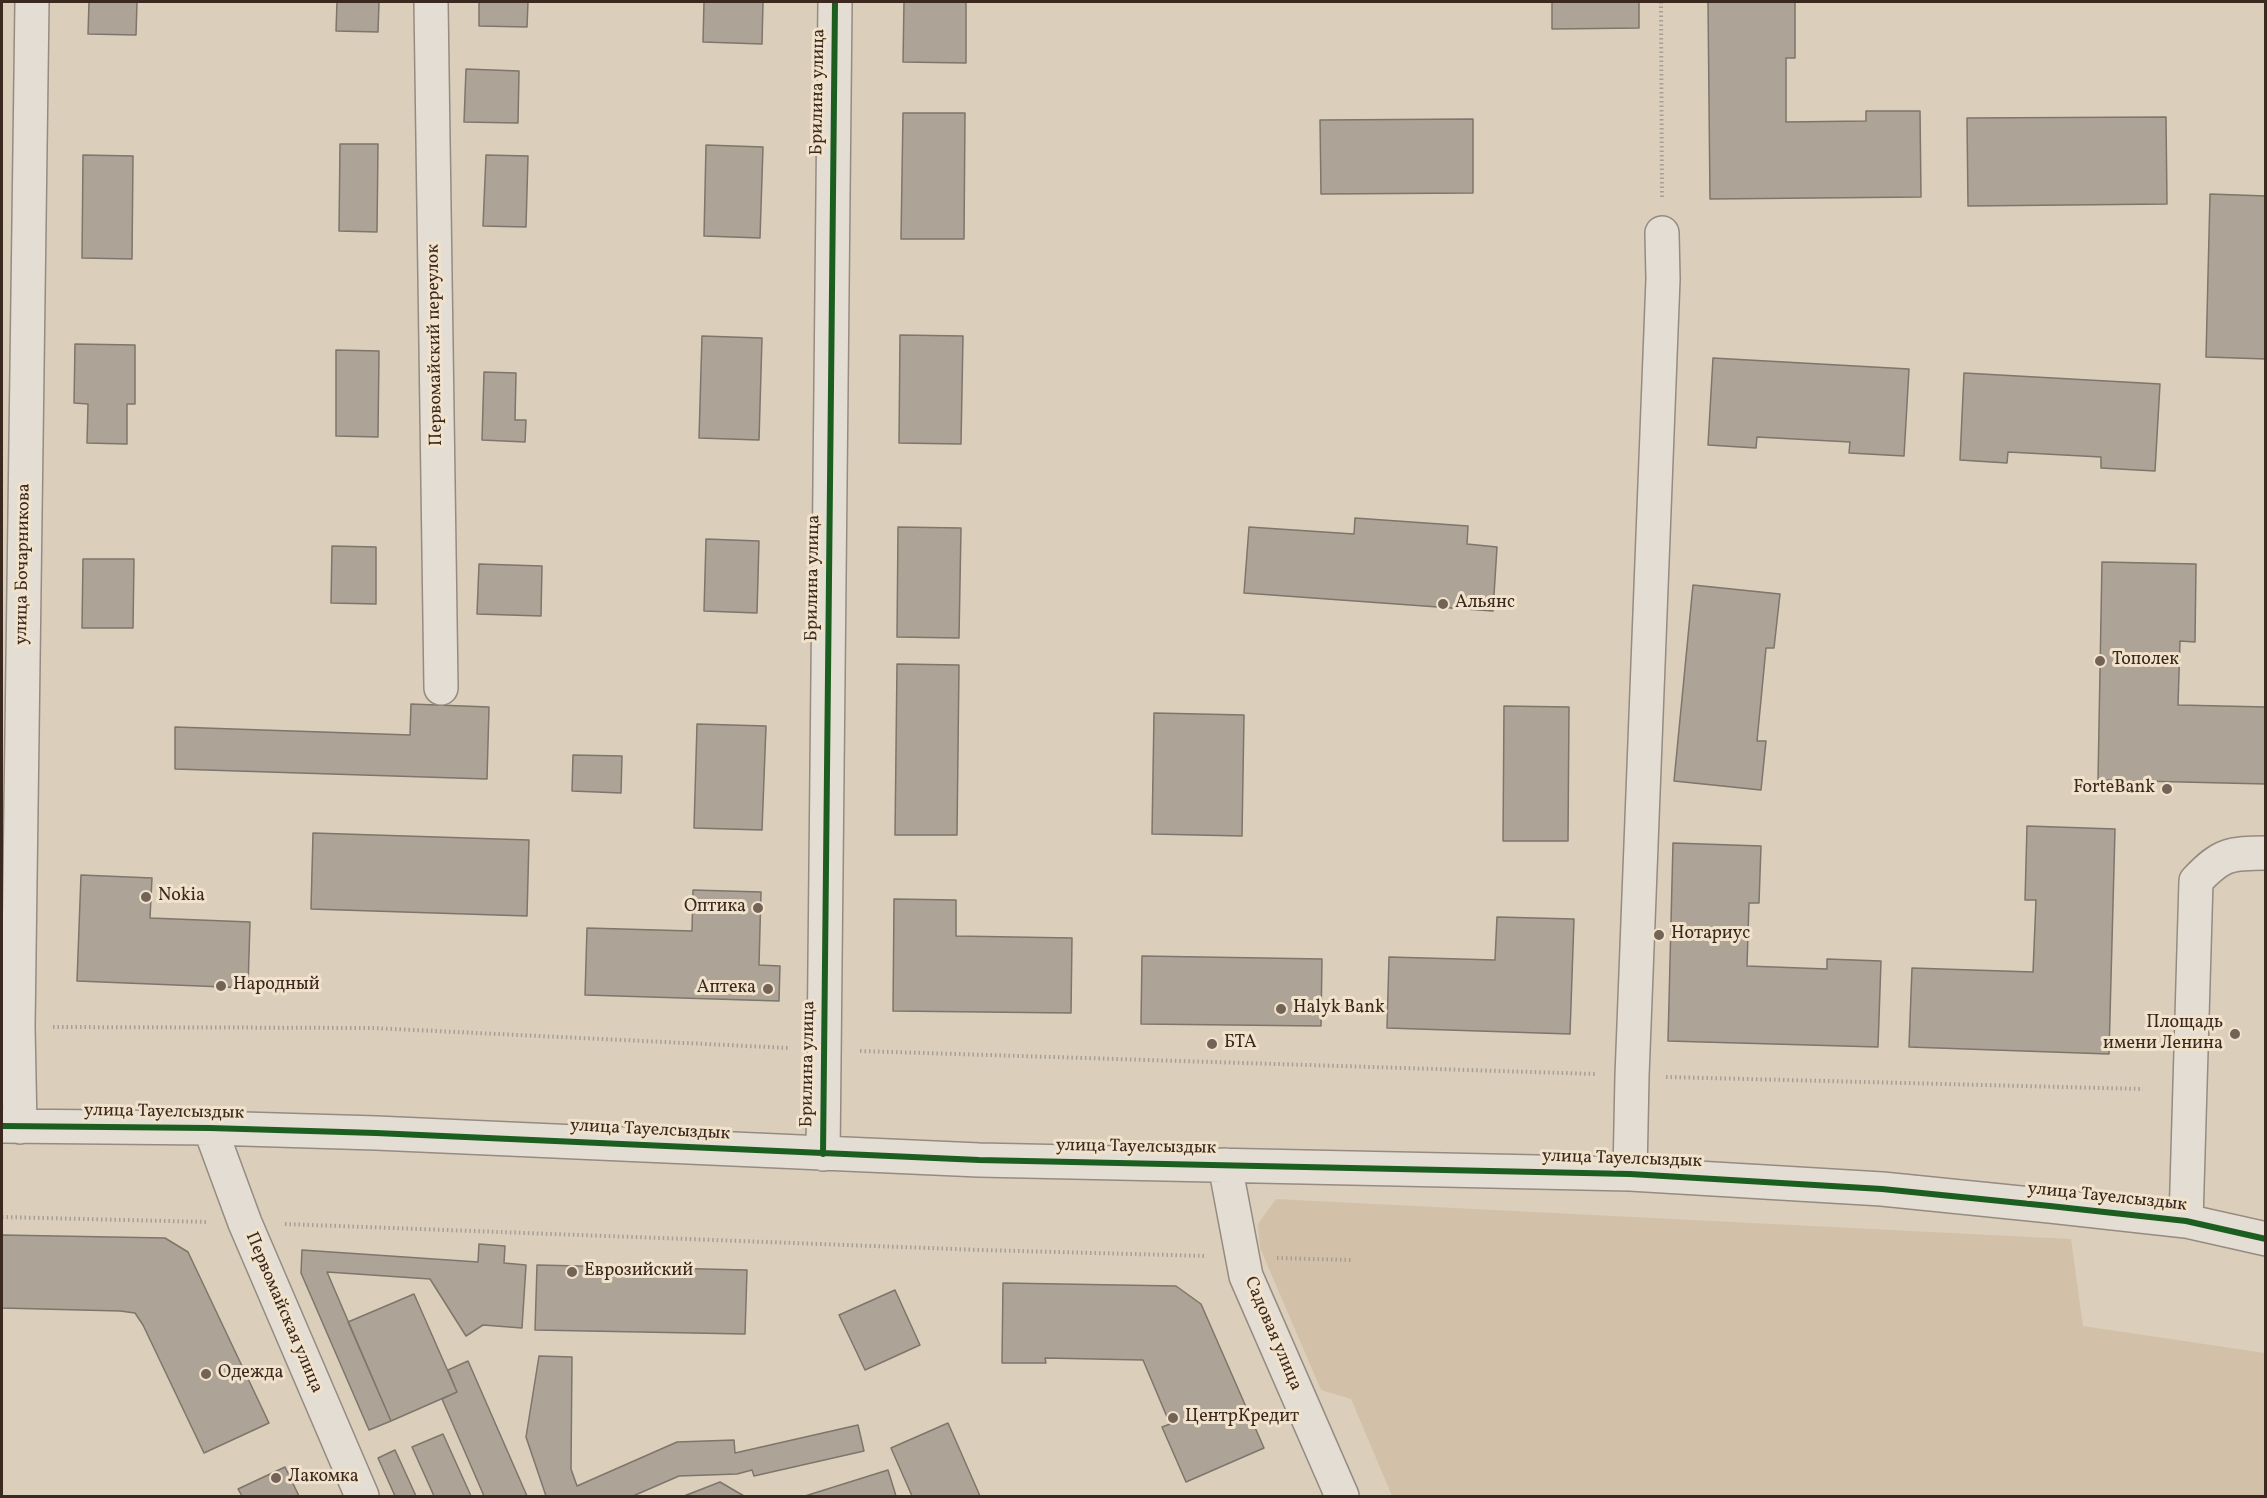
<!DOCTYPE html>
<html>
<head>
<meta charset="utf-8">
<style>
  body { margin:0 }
  #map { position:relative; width:2267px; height:1498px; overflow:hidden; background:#dbcfbc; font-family:Vollkorn,serif }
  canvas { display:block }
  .frame { position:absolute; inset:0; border:3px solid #3b281f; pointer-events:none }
</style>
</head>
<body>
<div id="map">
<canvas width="2267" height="1498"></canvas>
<div class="frame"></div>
</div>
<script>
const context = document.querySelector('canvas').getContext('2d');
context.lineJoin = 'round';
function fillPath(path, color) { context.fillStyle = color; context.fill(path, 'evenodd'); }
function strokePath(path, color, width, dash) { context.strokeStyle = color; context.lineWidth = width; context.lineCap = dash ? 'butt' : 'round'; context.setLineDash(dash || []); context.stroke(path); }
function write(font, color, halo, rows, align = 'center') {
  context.font = font + ' Vollkorn,serif'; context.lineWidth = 6; context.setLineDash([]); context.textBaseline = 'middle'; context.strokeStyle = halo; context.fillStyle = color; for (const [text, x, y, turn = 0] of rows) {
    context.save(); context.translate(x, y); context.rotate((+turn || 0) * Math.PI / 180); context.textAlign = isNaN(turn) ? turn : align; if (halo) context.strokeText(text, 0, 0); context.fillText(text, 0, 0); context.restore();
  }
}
const green = new Path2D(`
  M1276 1199 2071 1239 2083 1326 2265 1353V1496H1392L1351 1399 1321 1390 1260 1248 1258 1224Z`);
const building = new Path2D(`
  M89 2H137L136 35 88 34Z
  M337 2H379L378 32 336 31Z
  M479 2H528L527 27 479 26Z
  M704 2H763L762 44 703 42Z
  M904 2H966V63L903 62Z
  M1552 2H1639V28L1552 29Z
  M1708 2H1795V58H1786V122L1866 121V111H1920L1921 197 1710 199Z
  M466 69 519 71 518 123 464 122Z
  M903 113H965L964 239H901Z
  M2166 117 2167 204 1968 206 1967 118Z
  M1473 119V193L1321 194 1320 120Z
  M340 144H378L377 232 339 231Z
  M706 145 763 147 760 238 704 236Z
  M83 155 133 156 132 259 82 258Z
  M486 155 528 156 526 227 483 226Z
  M2210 194 2266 196V359L2206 357Z
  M900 335 963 336 961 444 899 443Z
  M702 336 762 338 759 440 699 438Z
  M75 344 135 345V404H127V444L87 443 88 404 74 403Z
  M336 350 379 351 378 437 336 436Z
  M1713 358 1909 369 1904 456 1849 453 1850 442 1757 437 1756 448 1708 445Z
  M484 372 516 373 515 420H526L525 442 482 440Z
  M1964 373 2160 384 2155 471 2101 468V457L2008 452 2007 463 1960 460Z
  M1355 518 1468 526 1467 544 1497 547 1493 611 1244 593 1249 527 1354 534Z
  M898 527 961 528 959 638 897 637Z
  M706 539 759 541 757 613 704 611Z
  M332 546 376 547V604L331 603Z
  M83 559H134L133 628H82Z
  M2102 562 2196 564 2195 642 2180 641 2178 705 2266 707V784L2098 780Z
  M479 564 542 566 541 616 477 614Z
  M1693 585 1780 594 1774 648H1766L1757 741H1766L1761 790 1674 781Z
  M897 664 959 665 957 835H895Z
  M411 704 489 707 487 779 175 769V727L410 735Z
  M1504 706 1569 707 1568 841H1503Z
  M1154 713 1244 715 1242 836 1152 834Z
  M697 724 766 726 762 830 694 828Z
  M573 755 622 756 621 793 572 791Z
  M2027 826 2115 829 2109 1054 1909 1047 1912 968 2033 972 2036 900H2025Z
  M313 833 529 840 527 916 311 909Z
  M1673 843 1761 846 1759 903H1749L1747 966 1827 969V959L1881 961 1878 1047 1668 1041Z
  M81 875 152 878 150 918 250 922 248 988 77 981Z
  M693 890 761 892 759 965 780 966 779 1001 585 995 587 928 692 931Z
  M894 899 956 900V936L1072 938 1071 1013 893 1011Z
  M1497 917 1574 919 1570 1034 1387 1028 1389 957 1495 960Z
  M1142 956 1322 959 1321 1026 1141 1024Z
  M2 1235 165 1238 188 1252 269 1423 204 1453 143 1325 135 1313 120 1311 2 1308Z
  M479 1244 505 1246 504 1263 526 1265 522 1328 483 1325 466 1336 430 1279 327 1272 391 1421 369 1430 301 1273 302 1250 478 1262Z
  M537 1265 747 1270 745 1334 535 1330Z
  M1003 1283 1176 1286 1201 1304 1264 1448 1186 1482 1162 1427 1170 1424 1143 1360 1045 1358 1046 1363H1002Z
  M895 1290 920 1345 865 1370 839 1315Z
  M414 1294 457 1392 391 1421 348 1322Z
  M539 1356 572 1357 571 1469 577 1486 677 1442 734 1440 735 1453 858 1425 864 1451 754 1476 752 1470 737 1474 679 1476 633 1496H546L526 1437Z
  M468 1361 527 1496H484L442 1399 457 1392 448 1370Z
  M948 1423 980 1496H912L891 1448Z
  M443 1434 471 1496H434L412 1447Z
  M395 1450 416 1496H395L378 1458Z
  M285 1467 299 1496H242L238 1489Z
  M888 1470 896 1496H805Z
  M720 1482 744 1496H684Z`);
const path = new Path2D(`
  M1661 2 1662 199
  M53 1027 373 1028 789 1048
  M860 1051 1596 1074
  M1666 1077 2143 1089
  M2 1217 208 1222
  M285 1224 981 1250 1207 1256
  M1277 1258 1351 1260`);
const minor = new Path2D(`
  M431 2 441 688
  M2 1126 210 1128 376 1133 979 1160 1630 1174 1882 1189 2050 1206 2186 1221 2266 1239
  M20 1127 18 1027 32 2
  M210 1128 245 1223 362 1496
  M823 1154 835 2
  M1225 1165 1246 1276 1342 1496
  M1630 1174 1632 1076 1663 279 1662 233
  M2186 1221 2196 881C2221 854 2230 853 2266 853`);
const cycleway = new Path2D(`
  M2 1126 210 1128 376 1133 979 1160 1630 1174 1882 1189 2050 1206 2186 1221 2266 1239
  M823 1154 835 2`);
const markers = [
  [1443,604,6,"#736256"],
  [2100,661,6,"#736256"],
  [2167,789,6,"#736256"],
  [146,897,6,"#736256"],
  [758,908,6,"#736256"],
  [1659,935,6,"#736256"],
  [221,986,6,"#736256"],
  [768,989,6,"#736256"],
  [1281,1009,6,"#736256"],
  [2235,1034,6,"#736256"],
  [1212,1044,6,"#736256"],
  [572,1272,6,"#736256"],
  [206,1374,6,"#736256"],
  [1173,1418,6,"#736256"],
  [276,1478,6,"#736256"]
];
const streetNames = [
  ["Брилина улица",819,92,-89],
  ["Первомайский переулок",436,345,-91],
  ["улица Бочарникова",24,564,-89],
  ["Брилина улица",814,578,-89],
  ["Брилина улица",809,1064,-89],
  ["улица Тауелсыздык",164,1113,1],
  ["улица Тауелсыздык",650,1131,3],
  ["улица Тауелсыздык",1136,1148,1],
  ["улица Тауелсыздык",1622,1160,2],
  ["улица Тауелсыздык",2107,1198,6],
  ["Первомайская улица",283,1313,67],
  ["Садовая улица",1272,1334,67]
];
const poiNames = [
  ["Альянс",1455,604],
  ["Тополек",2112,661],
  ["ForteBank",2155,789,"right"],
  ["Nokia",158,897],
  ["Оптика",746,908,"right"],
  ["Нотариус",1671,935],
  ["Народный",233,986],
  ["Аптека",756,989,"right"],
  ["Halyk Bank",1293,1009],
  ["Площадь",2223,1024,"right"],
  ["имени Ленина",2223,1045,"right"],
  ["БТА",1224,1044],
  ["Еврозийский",584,1272],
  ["Одежда",218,1374],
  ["ЦентрКредит",1185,1418],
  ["Лакомка",288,1478]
];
fillPath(green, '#d2c1a8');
fillPath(building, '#ada497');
strokePath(building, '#7e756b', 1.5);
strokePath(minor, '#958b80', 36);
strokePath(path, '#a69f97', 4, [1.5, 3]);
strokePath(minor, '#e3ddd3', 33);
strokePath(cycleway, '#1b5e20', 6);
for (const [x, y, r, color] of markers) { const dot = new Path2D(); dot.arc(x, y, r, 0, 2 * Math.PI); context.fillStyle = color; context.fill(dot); strokePath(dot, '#f0e2cb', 2); }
write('18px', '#3b281f', '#f0e2cb', streetNames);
write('18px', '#3b281f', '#f0e2cb', poiNames, 'left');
</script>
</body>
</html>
